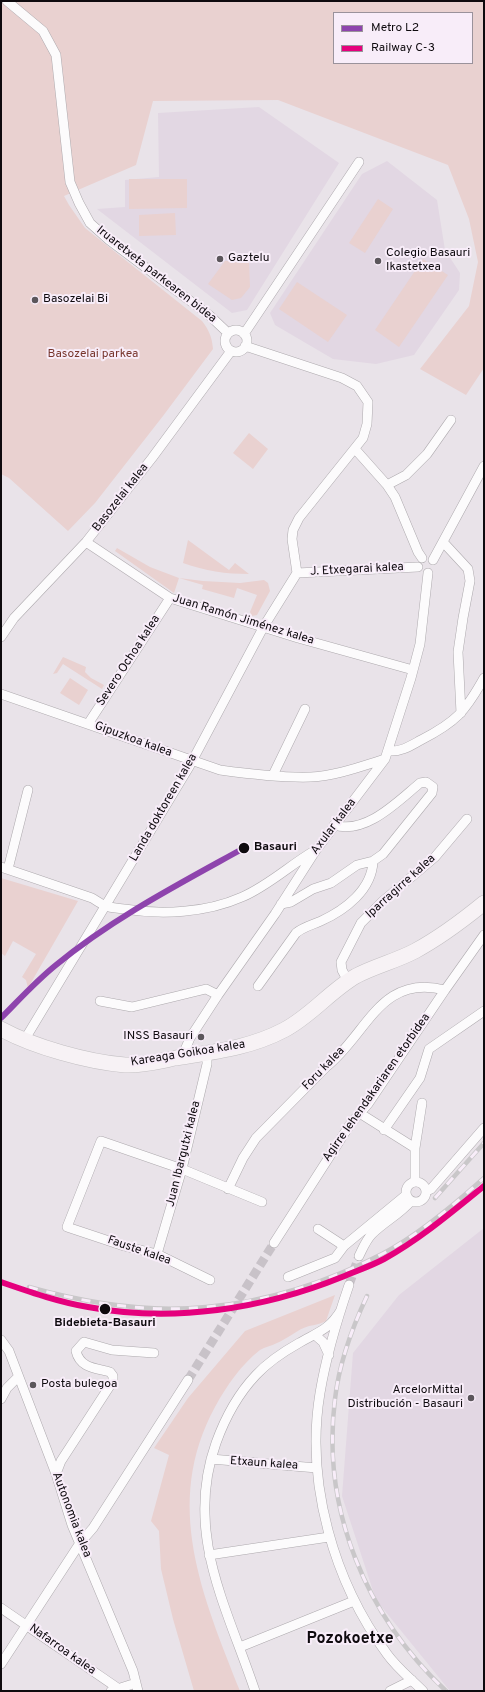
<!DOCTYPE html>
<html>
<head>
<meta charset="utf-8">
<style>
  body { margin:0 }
  #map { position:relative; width:485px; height:1692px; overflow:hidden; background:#e9e3e9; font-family:Overpass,sans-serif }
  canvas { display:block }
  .frame { position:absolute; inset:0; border:2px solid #0e0a0e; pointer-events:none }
  .legend { position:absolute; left:333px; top:12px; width:140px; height:52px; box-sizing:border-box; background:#f8edf9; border:1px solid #9a929b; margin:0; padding:5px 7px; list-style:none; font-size:12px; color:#0e0a0e }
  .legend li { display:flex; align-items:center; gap:8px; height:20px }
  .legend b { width:20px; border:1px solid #9a929b }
</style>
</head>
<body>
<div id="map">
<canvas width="485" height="1692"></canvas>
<div class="frame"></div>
<ul class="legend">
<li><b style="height:5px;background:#8e44ad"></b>Metro L2</li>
<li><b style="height:5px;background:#e5007d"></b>Railway C-3</li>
</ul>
</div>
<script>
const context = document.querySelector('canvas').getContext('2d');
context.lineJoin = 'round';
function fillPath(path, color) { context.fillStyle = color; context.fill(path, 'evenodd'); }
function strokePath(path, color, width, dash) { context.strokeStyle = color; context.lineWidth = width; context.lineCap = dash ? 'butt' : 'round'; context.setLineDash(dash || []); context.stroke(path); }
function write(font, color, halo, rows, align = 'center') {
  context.font = font + ' Overpass,sans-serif'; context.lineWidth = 4; context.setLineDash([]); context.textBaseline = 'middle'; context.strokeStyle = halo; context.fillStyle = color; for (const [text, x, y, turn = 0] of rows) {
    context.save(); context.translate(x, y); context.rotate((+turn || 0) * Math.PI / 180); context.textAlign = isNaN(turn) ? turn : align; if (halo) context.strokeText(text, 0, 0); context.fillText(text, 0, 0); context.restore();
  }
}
const built = new Path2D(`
  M259 107 339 163 247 310 232 313 97 209 125 207V180L159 177 158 113Z
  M387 161 437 200 445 250 460 273 459 290 414 355 376 364 333 359 275 325 270 313 362 174Z
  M484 1228V1691H450L376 1600 342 1496 353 1353 399 1295Z`);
const green = new Path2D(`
  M1 1H484V368L466 395 420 369 469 306 478 262 469 219 448 165 278 100 153 101 136 165 64 196 69 205 85 228 202 321C209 330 212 337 213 349L163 416 95 503 68 531 9 478 1 474ZM334 13H472V63H334Z
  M129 179H187V208L129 209Z
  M378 199 393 209 365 253 349 243Z
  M175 213 176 235 139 236V215Z
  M423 259 448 275 399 347 375 330Z
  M225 261 249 262 250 287 241 298 232 300 208 284Z
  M297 282 347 315 328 342 279 309Z
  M249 433 268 449 253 469 233 453Z
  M188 540 229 570 235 563 249 574C226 574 205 571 183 563Z
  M117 548 150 567 179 578 203 581 240 583 264 580 268 583 270 591 257 615 252 616 250 612 257 595 237 588 234 598 202 589 203 585 179 578 174 593 115 551Z
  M63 657 86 667 85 672 91 678 104 685 102 689 63 664 57 673 53 674Z
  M70 678 88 690 79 705 60 693Z
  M1 878 78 901 28 988 26 980 22 977 36 954 13 941 5 956 1 953Z
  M335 1295 326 1321C320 1324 315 1325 309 1326 298 1329 287 1339 277 1343 271 1346 265 1347 260 1350 241 1365 227 1385 215 1407 162 1504 203 1597 240 1691H194L173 1619 161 1569 159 1531 151 1521 169 1455 154 1448 188 1398 245 1331Z`);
const streetTunnel = new Path2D(`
  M349 1285 359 1256
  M188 1380 274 1243`);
const street = new Path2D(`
  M7 1 43 31 56 55 70 182 79 203 90 223 109 240 209 315 228 333
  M225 341a11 11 0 1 1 22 0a11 11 0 1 1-22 0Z
  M244 334 359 162
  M245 346 342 378 357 386 368 402 367 424 363 438 299 518 293 530 292 539 297 573
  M355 449 387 485 395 497 418 552 422 558
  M387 485 406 475 427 454 451 420
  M86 542 170 598 298 638 413 670
  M443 542 468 569 470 581 463 618 458 652 461 713
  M433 560 484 466
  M297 573 418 567
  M1 637 14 618 86 542 152 458 231 351
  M1 694 220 770C249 774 281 778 311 777 336 776 362 766 385 759
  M88 724 170 598
  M389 751C401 752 410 746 421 740 456 722 465 712 484 678
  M273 775 305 709
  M1 867 92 898C97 901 101 904 106 906 111 908 118 908 124 909 162 915 206 913 242 897 268 886 290 865 314 851
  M8 869 28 790
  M281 904 291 902 313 889 331 883 357 865 373 861 383 854 432 793 433 787 426 782 420 783C398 801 366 835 334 825
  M348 981 342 970 341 962 361 923 383 901 435 857 467 819
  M258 986 296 933C303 927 312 925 321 921 345 910 372 890 373 861
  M100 1001 132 1007 206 989 218 995
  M25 1039 189 767 264 626 297 573
  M182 1057 190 1038 218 995 275 914 316 850 385 759 411 678 420 644 428 573
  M361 1114 415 1148
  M384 1130 420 1078 429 1049 484 1011
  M415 1182V1148L422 1103
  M406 1192a10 10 0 1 1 20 0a10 10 0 1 1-20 0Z
  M228 1189 243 1158 256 1138 326 1067C367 1035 380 973 445 990
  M426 1191 431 1189 484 1128
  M318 1229 344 1246 406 1195
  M274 1243 351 1123 368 1104 445 990 484 935
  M157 1254 182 1169 207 1064V1054
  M359 1256C363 1248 366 1240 372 1234 384 1222 400 1214 411 1201
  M288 1277 335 1258 344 1246
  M210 1280 157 1254 124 1246 67 1227 101 1141 182 1169 262 1202
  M349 1285C337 1320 326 1357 320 1393 305 1483 334 1582 387 1654 397 1668 411 1679 423 1691
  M315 1335 323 1342 329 1355
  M1 1340 9 1351 56 1474 72 1525 133 1671 138 1691
  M1 1399 7 1388 18 1377
  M211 1459 317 1468
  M56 1474 61 1461 113 1381V1376L110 1372C95 1368 80 1368 76 1351L84 1342 112 1350 154 1353
  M209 1555 329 1537
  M1 1608 122 1691
  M240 1647 354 1601
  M1 1664 80 1543 93 1528 188 1380
  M111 1691 136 1683
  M255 1691C227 1607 184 1533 216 1443 225 1418 238 1394 256 1375 268 1362 283 1352 299 1343 318 1332 329 1330 341 1310
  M390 1691 412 1680`);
const primary = new Path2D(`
  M1 1029C34 1047 88 1062 125 1065 142 1066 160 1061 176 1058 213 1052 250 1048 284 1030 311 1016 330 991 356 976 375 966 396 961 415 951 439 938 462 921 484 903`);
const rail = new Path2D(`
  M435 1198 484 1143
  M29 1287C86 1303 146 1313 206 1307 266 1302 328 1282 382 1254 417 1236 455 1204 484 1178
  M367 1296C352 1328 339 1364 335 1399 321 1509 366 1616 446 1691`);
const rail1 = new Path2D(`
  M1 1282C30 1292 58 1302 88 1307 173 1323 263 1309 342 1277 356 1271 371 1266 384 1259 420 1239 452 1212 484 1186`);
const metro1 = new Path2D(`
  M1 1018C19 1000 36 981 56 965 113 918 179 884 244 848`);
const markers = [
  [220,259,4,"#5b565b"],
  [378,261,4,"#5b565b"],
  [35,300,4,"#5b565b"],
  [244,848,6,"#0e0a0e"],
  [201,1037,4,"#5b565b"],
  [105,1309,6,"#0e0a0e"],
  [33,1385,4,"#5b565b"],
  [471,1398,4,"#5b565b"]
];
const poiNames = [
  ["Colegio Basauri",386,254],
  ["Ikastetxea",386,268],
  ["Gaztelu",228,259],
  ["Basozelai Bi",43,300],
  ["INSS Basauri",193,1037,"right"],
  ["Posta bulegoa",41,1385],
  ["ArcelorMittal",463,1391,"right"],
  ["Distribución - Basauri",463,1405,"right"]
];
const streetNames = [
  ["Iruaretxeta parkearen bidea",156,275,38],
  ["Basozelai kalea",121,498,-52],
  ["J. Etxegarai kalea",357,570,-3],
  ["Juan Ramón Jiménez kalea",243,620,17],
  ["Severo Ochoa kalea",129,661,-57],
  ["Gipuzkoa kalea",133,740,20],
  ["Landa doktoreen kalea",164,808,-60],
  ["Axular kalea",334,827,-53],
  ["Iparragirre kalea",401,887,-42],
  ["Kareaga Goikoa kalea",188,1054,-9],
  ["Foru kalea",324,1069,-46],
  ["Agirre lehendakariaren etorbidea",377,1088,-55],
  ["Juan Ibargutxi kalea",184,1154,-76],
  ["Fauste kalea",139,1251,19],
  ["Etxaun kalea",264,1464,4],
  ["Autonomia kalea",71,1515,69],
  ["Nafarroa kalea",62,1650,35]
];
const parkNames = [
  ["Basozelai parkea",93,355]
];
const stopNames = [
  ["Basauri",254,848],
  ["Bidebieta-Basauri",105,1324,"center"]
];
const districtNames = [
  ["Pozokoetxe",350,1640]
];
fillPath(built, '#e2d7e3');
fillPath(green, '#e9d1d0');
strokePath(streetTunnel, '#c8c2c8', 9, [9, 4.5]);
strokePath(street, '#ada9ad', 10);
strokePath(primary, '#c2bfc2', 16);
strokePath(street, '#fcfbfc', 9);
strokePath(primary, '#f7f2f5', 15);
strokePath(rail, '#c9c7c9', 4.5);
strokePath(rail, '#f8edf9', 3, [9]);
strokePath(rail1, '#e5007d', 6);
strokePath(metro1, '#8e44ad', 6);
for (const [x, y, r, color] of markers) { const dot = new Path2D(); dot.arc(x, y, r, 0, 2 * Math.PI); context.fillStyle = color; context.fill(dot); strokePath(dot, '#f8edf9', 1.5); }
write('12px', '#0e0a0e', '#f8edf9', poiNames, 'left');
write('12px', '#0e0a0e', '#f8edf9', streetNames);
write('12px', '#78362e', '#f8edf9', parkNames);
write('bold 12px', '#0e0a0e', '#f8edf9', stopNames, 'left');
write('bold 16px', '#0e0a0e', '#f8edf9', districtNames);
</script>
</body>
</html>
